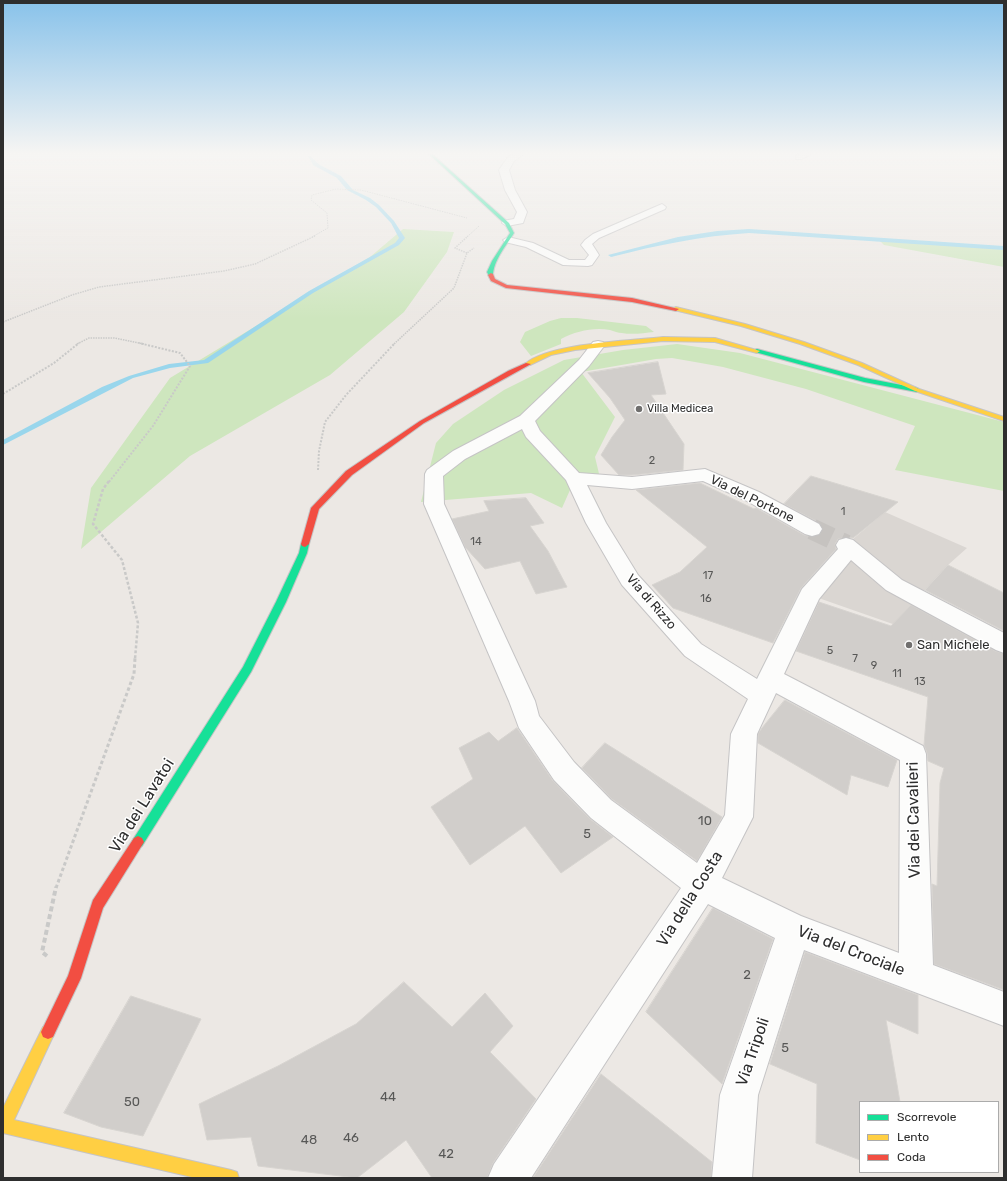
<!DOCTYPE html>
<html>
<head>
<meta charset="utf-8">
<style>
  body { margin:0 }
  #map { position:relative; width:1007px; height:1181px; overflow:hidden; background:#ece8e4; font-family:Rubik,sans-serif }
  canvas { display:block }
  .frame { position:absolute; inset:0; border:4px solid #2e2e2e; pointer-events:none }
  .legend { position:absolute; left:859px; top:1101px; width:140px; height:72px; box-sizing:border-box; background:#fff; border:1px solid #ababab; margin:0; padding:5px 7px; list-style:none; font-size:12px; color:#2e2e2e }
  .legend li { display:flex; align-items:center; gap:8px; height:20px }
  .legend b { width:20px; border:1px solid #ababab }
</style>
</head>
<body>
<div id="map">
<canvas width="1007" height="1181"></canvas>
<div class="frame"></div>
<ul class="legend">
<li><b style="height:5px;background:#16e098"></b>Scorrevole</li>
<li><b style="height:5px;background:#ffcf43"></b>Lento</li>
<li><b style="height:5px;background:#f24e42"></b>Coda</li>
</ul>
</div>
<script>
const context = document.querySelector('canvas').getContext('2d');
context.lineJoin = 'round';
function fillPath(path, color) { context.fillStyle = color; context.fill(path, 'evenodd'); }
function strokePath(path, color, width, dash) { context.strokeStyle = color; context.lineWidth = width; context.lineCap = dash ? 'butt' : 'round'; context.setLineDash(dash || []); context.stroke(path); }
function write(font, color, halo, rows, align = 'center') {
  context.font = font + ' Rubik,sans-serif'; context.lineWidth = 3; context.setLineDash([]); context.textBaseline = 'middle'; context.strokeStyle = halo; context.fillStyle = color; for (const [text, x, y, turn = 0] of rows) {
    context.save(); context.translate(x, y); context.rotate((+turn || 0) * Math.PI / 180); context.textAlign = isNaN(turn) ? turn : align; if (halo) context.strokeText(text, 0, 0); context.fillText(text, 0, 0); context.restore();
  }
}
const green = new Path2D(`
  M403 229 454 232 447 252 404 312 330 375 190 456 81 549 91 488 170 378 370 257Z
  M879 240 1004 247V267L884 245Z
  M561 318H577L646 326 654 332C644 333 632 335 622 333 618 333 614 331 610 330 594 327 576 331 561 339V344L531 356 520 342 525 332 550 321Z
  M677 344 740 353 1004 422V491L895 470 915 426 806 389 723 367 695 362 672 358 656 359 581 372 615 417 595 457 601 482 570 490 562 508 531 493 421 502 436 443 453 424 504 390 564 360 623 350Z`);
const plaza = new Path2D(`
  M885 512 967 548 948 565 920 595 1004 640V663L810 595 846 545Z`);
const stream = new Path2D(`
  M308 156H310L320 165 341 176 353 190 370 198 379 205 394 221 405 238 399 245 313 293 208 363 170 368 133 378 3 445V440L102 387 129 376 169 364 204 360 309 291 395 243 399 238 391 223 376 207 366 200 347 190 337 178 313 165Z
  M749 229 1004 246V250L749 233C701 236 658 245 611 257L608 255 678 237 717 231Z`);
const building = new Path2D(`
  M658 362 666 394 651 395 684 444 683 470 632 475H619L601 455 612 437 625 420 610 398 588 373Z
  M811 476 898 502 853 538 846 537 838 539 835 544 836 549 801 588 773 643 673 608 652 585 680 572 707 547 636 490 700 483 754 509 756 508 804 535 812 537 819 535 823 530 820 523 784 504Z
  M526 498 544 523 530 526 548 551 567 587 536 594 520 561 485 569 465 547 452 519 489 511 484 501Z
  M948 565 1004 593V631L925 590Z
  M819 602 891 626 911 605 995 651 1004 654V990L934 964 932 884 937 886 940 783 944 768 928 761 927 753 924 745 928 697 796 651Z
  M785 700 897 760 888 787 851 775 847 795 758 743V734L762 728Z
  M517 728 553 781 590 819 613 837 561 873 525 826 470 865 431 807 473 779 459 748 489 732 498 741Z
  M605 743 722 817 697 861 612 799 582 768Z
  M713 908 773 939 722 1084 646 1012Z
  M805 952 918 995V1034L886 1020 900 1102H860V1160L816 1143 817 1084 770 1064Z
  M404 982 452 1027 485 993 513 1026 490 1052 536 1099 493 1163 487 1178H432L406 1140 357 1178 258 1166 251 1137 207 1140 199 1104 278 1066 356 1024Z
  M131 996 201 1019 143 1136 101 1127 64 1113Z
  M601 1074 712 1162 711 1178H533Z`);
const streetTunnel = new Path2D(`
  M812 529 846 545`);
const pathFar5 = new Path2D(`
  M312 237 328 228 327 213 311 200 312 195 336 189 361 190 467 218
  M467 237 479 226`);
const pathFar4 = new Path2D(`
  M467 253 455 248 468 236
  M3 322 72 295 99 287 224 271 255 264 315 236
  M77 344 89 338H114L144 344
  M394 344 454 288 467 253 474 248`);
const pathFar3 = new Path2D(`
  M3 394 54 363 79 343
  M318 470 319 451 325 422 346 395 395 343
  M109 482 153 426 190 366 180 353 139 343`);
const pathFar2 = new Path2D(`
  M109 481 103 489 93 524 122 560 138 623 135 659`);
const pathFar1 = new Path2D(`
  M56 888 134 674 135 658`);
const path = new Path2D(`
  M47 956 42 952 56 887`);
const lane = new Path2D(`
  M801 154H811L802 159H796V155Z
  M662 204 666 207 665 209 599 238 592 244 599 255 592 265 588 266 563 265 526 247 505 242 503 240 508 237 533 243 569 260H585L589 255 581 245 585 240 593 234Z`);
const street = new Path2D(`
  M514 154H524L514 161 509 170 515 190 527 212 523 223 507 226 502 223 503 221 514 219 517 212 505 190 499 170 508 157Z
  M598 341 603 342 605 345 589 366 535 421 540 431 579 473 632 477 705 469 759 492 819 524 822 529 819 534 812 536 805 534 745 500 703 481 632 489 587 485 606 523 638 575 701 644 757 679 802 589 838 549 836 545 839 540 846 538 853 540 902 580 1004 633V653L996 650 886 590 851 560 819 599 784 674 923 746 926 754 933 965 1004 992V1026L804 950 758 1095 752 1178H712L720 1095 775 938 708 904 531 1178H488L494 1164 681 888 591 818 554 780 519 728 509 701 424 504 425 474 427 470 453 451 520 416 579 360 593 342ZM522 429 526 437 566 480 586 523 622 585 685 656 748 699 731 734 725 815 697 863 611 800 574 762 539 716 535 701 444 504 443 476 465 459ZM776 693 900 760 899 953 801 916 722 878 753 817 757 734Z`);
const fast = new Path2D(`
  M429 154H432L509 223 514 233C506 246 493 261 493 276H489L487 272 492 261 510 233 505 224Z
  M757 349 865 378 917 388 920 390 917 392 864 382 755 352V350Z
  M305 541 309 544 307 553 286 602 251 672 142 846 138 848 134 846 132 842 134 838 243 667 276 602 299 553 301 544Z`);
const slow = new Path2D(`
  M676 307 745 324 804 342 862 363 919 389 1004 417V421L915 391 858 365 800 344 741 326 674 310V308Z
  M663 337 715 338 760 351 757 353 715 342 663 341 575 350 551 355 530 365 525 364C549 343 629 341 663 337Z
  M48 1025 53 1027 55 1032 14 1120 231 1170 237 1172 239 1178H196L3 1133V1108L43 1027Z`);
const jam = new Path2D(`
  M491 273 493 274 495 279 507 285 632 298 679 309 676 311 632 302 506 288 491 281 488 275Z
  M526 363 531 364 424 423 352 475 319 509 309 544 305 547 302 546 301 544 311 508 346 471 420 421 508 371Z
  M138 836 142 838 144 842 103 908 81 978 53 1037 48 1039 43 1037 41 1032 68 976 93 900 134 838Z`);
const markers = [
  [639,409,4,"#706f6e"],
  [909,645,4,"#706f6e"]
];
const farPoinames = [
  ["Villa Medicea",647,409]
];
const numberNames = [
  ["2",652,461],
  ["1",843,512],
  ["14",476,542],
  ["17",708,576],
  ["16",706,599],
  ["5",830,651],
  ["7",855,659],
  ["9",874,666],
  ["11",897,674],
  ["13",920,682]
];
const streetNames = [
  ["Via del Portone",752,499,26],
  ["Via di Rizzo",651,602,49]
];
const poiNames = [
  ["San Michele",917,645]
];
const nearNumbernames = [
  ["10",705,821],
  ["5",587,834],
  ["2",747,975],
  ["5",785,1048],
  ["44",388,1097],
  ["50",132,1102],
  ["46",351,1138],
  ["48",309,1140],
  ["42",446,1154]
];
const nearStreetnames = [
  ["Via dei Lavatoi",142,806,-58],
  ["Via dei Cavalieri",914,820,-91],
  ["Via della Costa",690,899,-58],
  ["Via del Crociale",851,951,21],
  ["Via Tripoli",753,1052,-71]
];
fillPath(green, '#cee6be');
fillPath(plaza, '#dad6d2');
fillPath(stream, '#99d6ec');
fillPath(building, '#d1cecb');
strokePath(building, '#d7d4d0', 1);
strokePath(streetTunnel, '#c6c3c0', 21, [21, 10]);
strokePath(lane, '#c5c4c5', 2);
strokePath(street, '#c5c4c5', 2);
strokePath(fast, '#c5c4c5', 2);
strokePath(slow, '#c5c4c5', 2);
strokePath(jam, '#c5c4c5', 2);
strokePath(pathFar5, '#c9c9c8', 1, [1.5, 1]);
strokePath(pathFar4, '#c9c9c8', 1.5, [1.5, 1]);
strokePath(pathFar3, '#c9c9c8', 2, [2, 1.5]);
strokePath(pathFar2, '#c9c9c8', 2.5, [3, 2]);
strokePath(pathFar1, '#c9c9c8', 3, [3.5, 2.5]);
strokePath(path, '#c9c9c8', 4, [5, 3]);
fillPath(lane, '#fcfcfb');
fillPath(street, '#fcfcfb');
fillPath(fast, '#16e098');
fillPath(slow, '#ffcf43');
fillPath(jam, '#f24e42');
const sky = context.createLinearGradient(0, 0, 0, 319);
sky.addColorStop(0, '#88c2ea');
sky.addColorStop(0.48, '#f6f5f3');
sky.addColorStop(1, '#f6f5f300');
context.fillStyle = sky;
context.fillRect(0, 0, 1007, 319);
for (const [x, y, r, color] of markers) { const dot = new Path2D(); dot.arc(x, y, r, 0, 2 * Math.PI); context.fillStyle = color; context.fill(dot); strokePath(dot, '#fff', 1.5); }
write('11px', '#2e2e2e', '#fff', farPoinames, 'left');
write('11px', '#585857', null, numberNames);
write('13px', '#2e2e2e', '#fff', streetNames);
write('13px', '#2e2e2e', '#fff', poiNames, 'left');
write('13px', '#585857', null, nearNumbernames);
write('16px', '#2e2e2e', '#fff', nearStreetnames);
</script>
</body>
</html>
